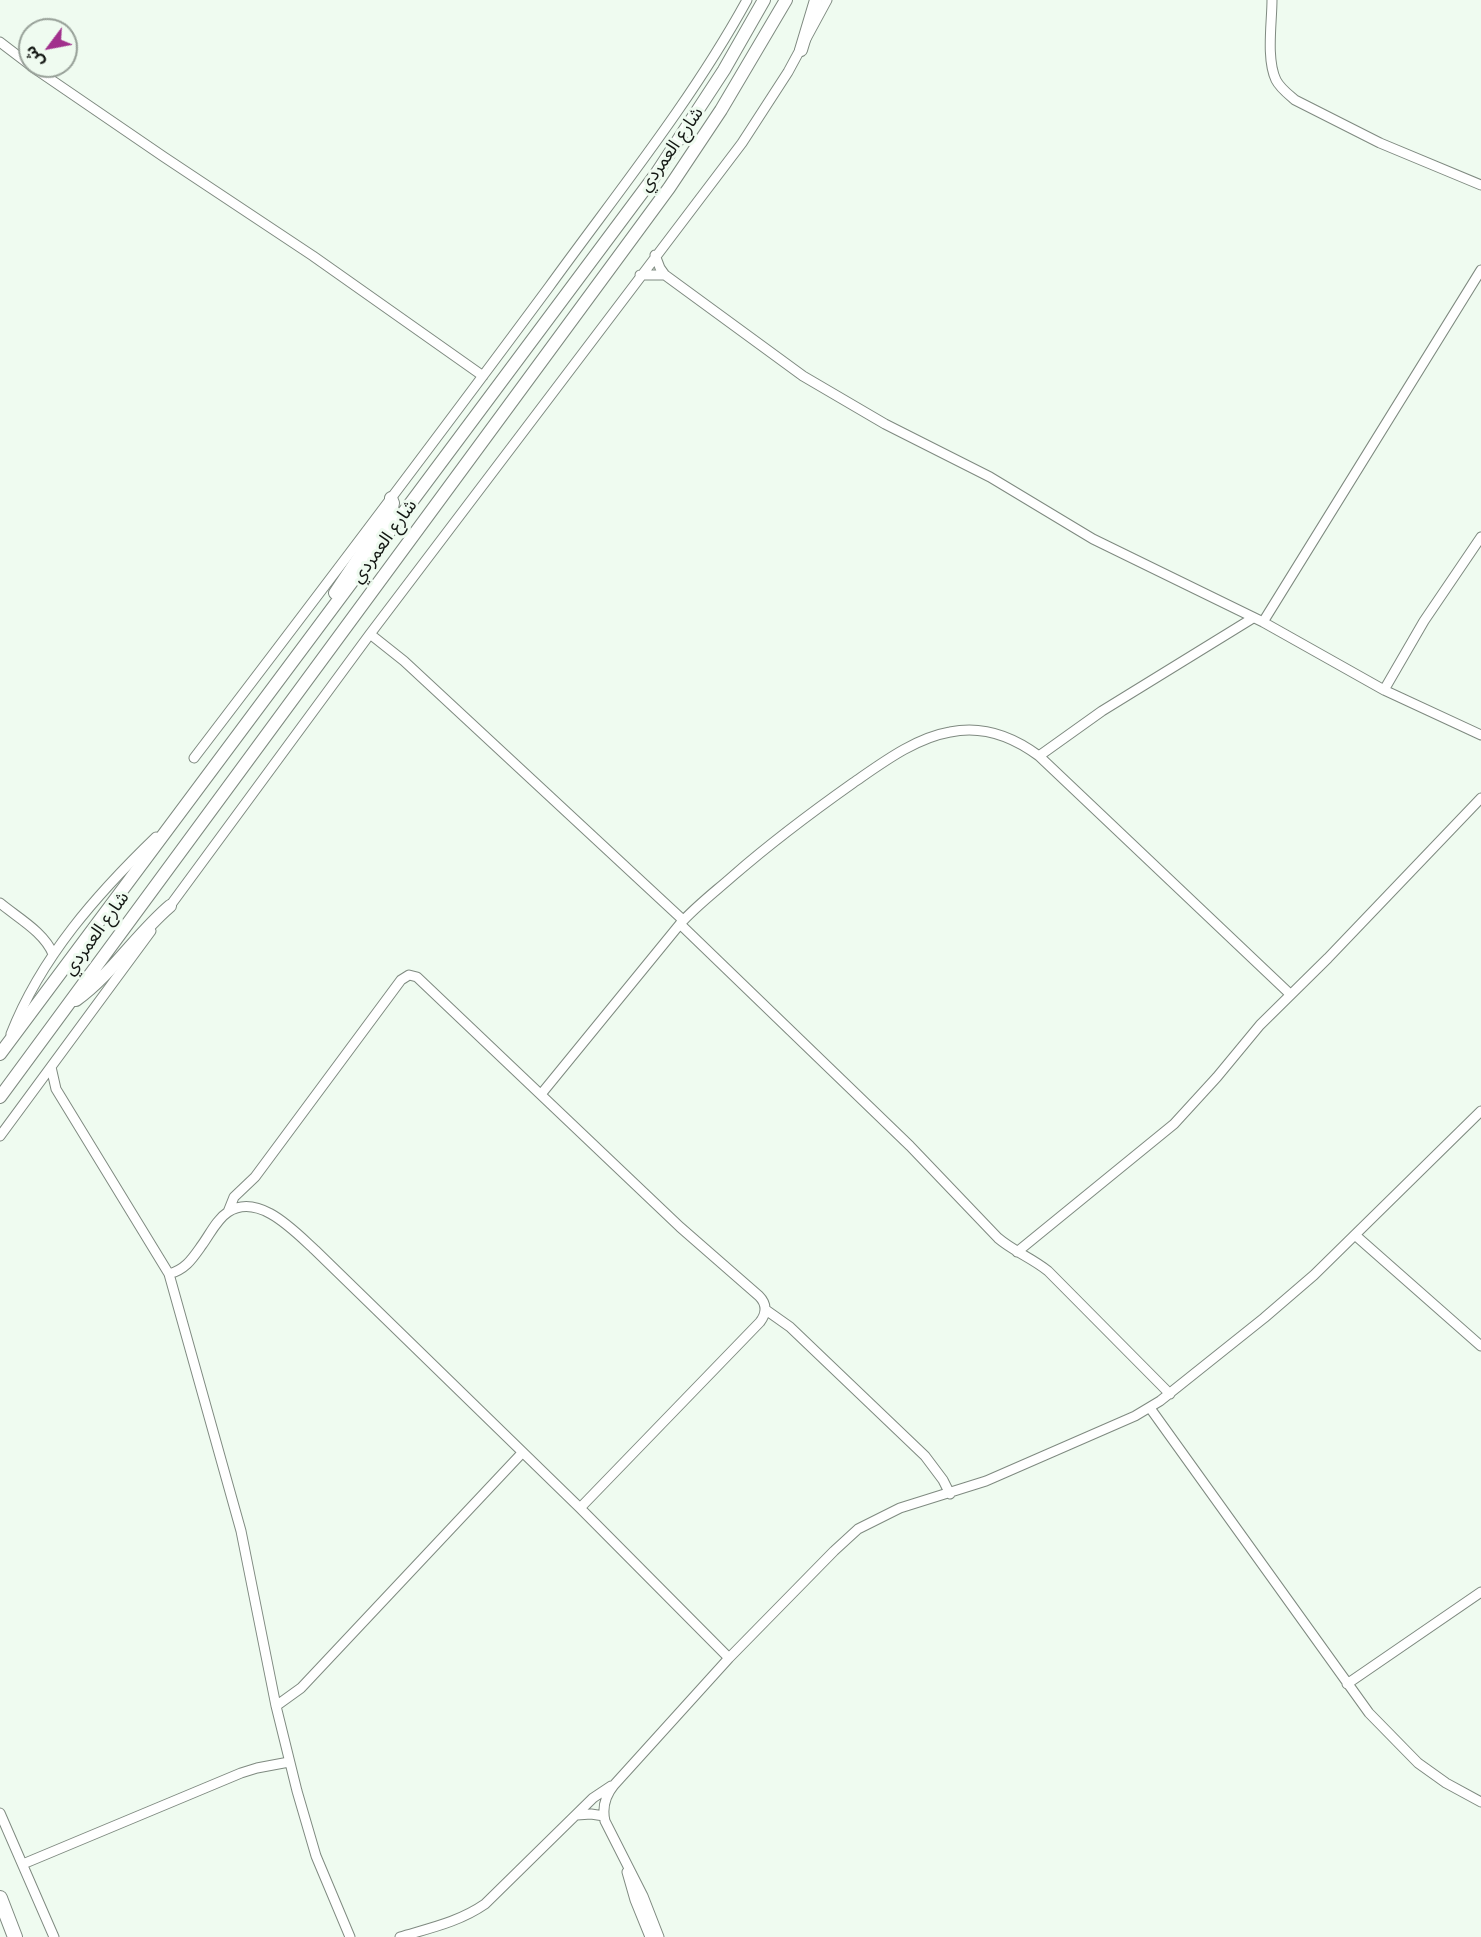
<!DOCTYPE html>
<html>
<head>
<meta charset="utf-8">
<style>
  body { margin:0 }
  #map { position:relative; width:1481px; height:1937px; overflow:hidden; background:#effbf0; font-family:Jost,"Noto Sans Arabic",sans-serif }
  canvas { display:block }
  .north { position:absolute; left:18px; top:18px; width:60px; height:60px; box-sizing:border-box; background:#effbf0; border:2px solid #97a098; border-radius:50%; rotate:238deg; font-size:16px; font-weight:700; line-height:24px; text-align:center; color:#131713 }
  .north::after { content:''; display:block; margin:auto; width:21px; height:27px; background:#a1308c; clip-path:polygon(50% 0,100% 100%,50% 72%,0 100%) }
</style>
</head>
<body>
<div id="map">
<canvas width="1481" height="1937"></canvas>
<div class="north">ش</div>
</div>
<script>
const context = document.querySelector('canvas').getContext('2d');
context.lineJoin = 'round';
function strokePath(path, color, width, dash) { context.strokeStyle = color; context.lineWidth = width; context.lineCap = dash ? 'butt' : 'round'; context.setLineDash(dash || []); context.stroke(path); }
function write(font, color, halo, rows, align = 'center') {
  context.font = font + ' Jost,"Noto Sans Arabic",sans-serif'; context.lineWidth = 6; context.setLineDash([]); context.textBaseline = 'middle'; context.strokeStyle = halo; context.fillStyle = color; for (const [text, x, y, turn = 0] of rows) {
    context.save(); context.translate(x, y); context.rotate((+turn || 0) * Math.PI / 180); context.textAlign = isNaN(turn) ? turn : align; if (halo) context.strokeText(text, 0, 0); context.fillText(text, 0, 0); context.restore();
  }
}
const minor = new Path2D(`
  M1272 0C1272 22 1266 59 1276 80 1280 88 1288 94 1295 100L1380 143 1481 185
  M0 42 30 65
  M31 66 164 157 313 256 483 376
  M655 255 660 268 665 275 803 376 885 424 990 477 1093 539 1263 622 1384 690 1481 735
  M640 275H665
  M1263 622 1481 270
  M370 634 404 661 683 920
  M1384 690 1424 621 1481 537
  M1039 756 1102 711 1253 618
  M194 758C313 602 432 445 549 287 617 193 691 102 747 0
  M0 903C18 918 44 932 53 954
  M167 910 370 634 742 143 788 72 827 0
  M680 924 910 1146 998 1238C1013 1251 1032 1258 1048 1271L1170 1394
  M11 1034C41 957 97 894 156 837
  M51 1067 56 1089 169 1274 241 1531 276 1706 297 1791 316 1856 350 1937
  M542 1093 680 924C696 906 716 891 734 875 772 842 812 812 853 783 882 763 915 738 950 732 983 725 1012 736 1039 756L1290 994
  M0 1136 151 931
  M228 1212 234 1197 255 1177 401 980 409 975 417 977 680 1227 759 1296C767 1304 767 1313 760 1322L580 1508
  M1355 1235 1481 1346
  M1017 1252 1174 1124 1217 1077 1260 1025 1328 958 1481 798
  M169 1274C186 1269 192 1259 202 1245 210 1234 217 1219 228 1212 259 1192 295 1232 315 1250L580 1508 729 1658
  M766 1310 790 1327 925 1456 943 1480 950 1494
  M1150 1408 1369 1713 1418 1763 1446 1783 1481 1802
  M1347 1684 1481 1592
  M276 1706 301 1688 522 1453
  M0 1813 54 1937
  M577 1815 591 1814 604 1816
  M23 1864 241 1773 257 1768 289 1762
  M627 1872 635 1900 650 1937
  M400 1937C430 1928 459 1922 485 1904L593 1798 611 1786
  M659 1937 643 1896 605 1821C602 1808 605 1796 614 1785L729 1658 834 1551 858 1529 900 1508 986 1481 1135 1416 1160 1401 1264 1318 1314 1275 1481 1111`);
const major = new Path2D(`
  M801 50 816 0
  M335 593 392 508 393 503 391 498
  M76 1000C112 974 136 935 170 906
  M0 1054 656 174 724 70 764 0
  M0 1097 669 188 721 110 786 0`);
const highway = new Path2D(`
  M0 1898 15 1937`);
const streetNames = [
  ["شارع العمردي",672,150,-55],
  ["شارع العمردي",385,542,-54],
  ["شارع العمردي",97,934,-54]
];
strokePath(minor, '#7f8a80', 11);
strokePath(major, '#7f8a80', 14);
strokePath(highway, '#7f8a80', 16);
strokePath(minor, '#fff', 9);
strokePath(major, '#fff', 12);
strokePath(highway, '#fff', 14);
write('18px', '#131713', '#effbf0', streetNames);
</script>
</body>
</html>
